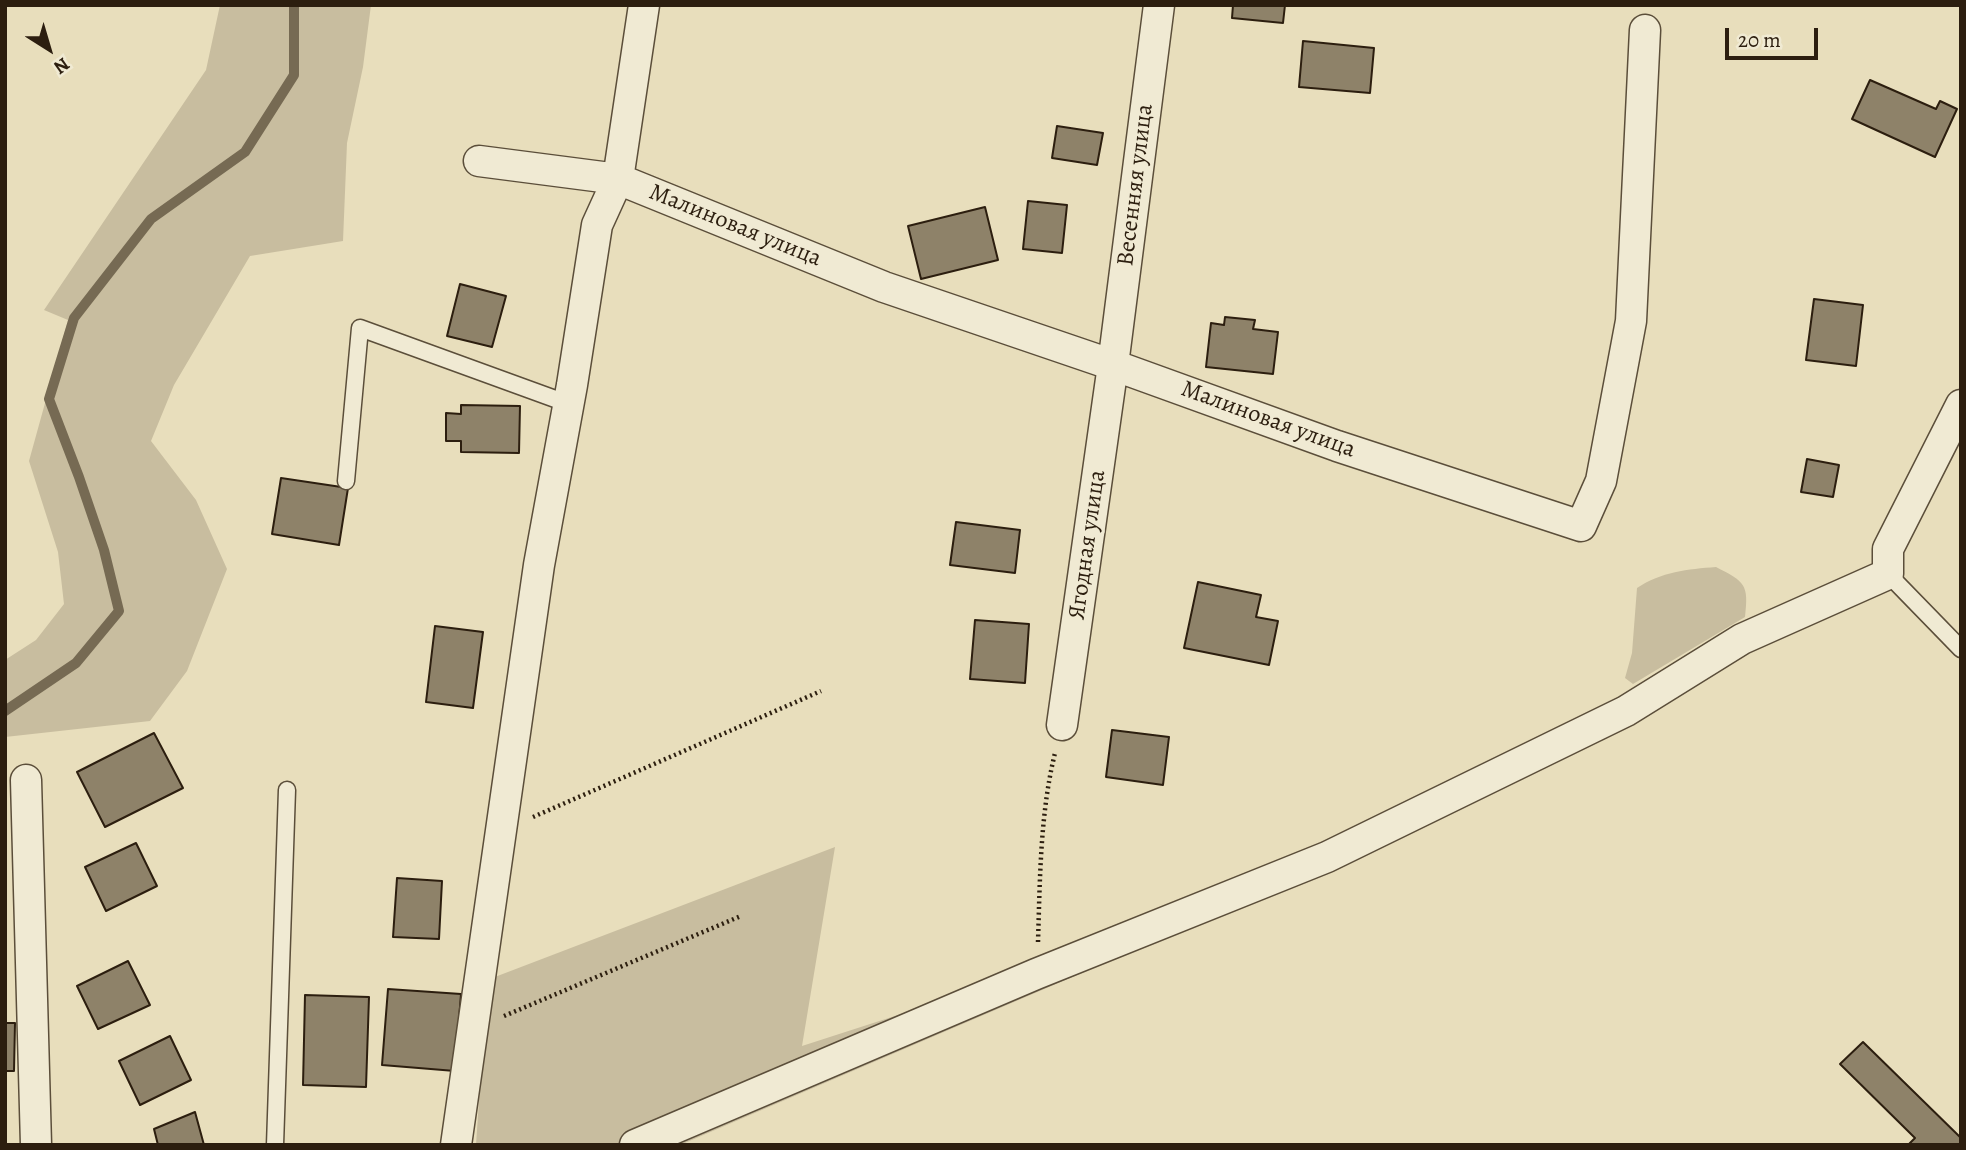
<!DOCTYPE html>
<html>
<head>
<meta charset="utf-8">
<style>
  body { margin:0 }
  #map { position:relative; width:1966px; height:1150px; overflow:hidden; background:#e8debc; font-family:Alegreya,serif }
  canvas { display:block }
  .frame { position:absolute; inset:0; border:7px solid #2c1e0f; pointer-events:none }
  .north { position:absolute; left:14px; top:14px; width:70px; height:70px; -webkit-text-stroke:5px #f0ead3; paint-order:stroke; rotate:143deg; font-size:19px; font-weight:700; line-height:28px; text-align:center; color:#2c1e0f }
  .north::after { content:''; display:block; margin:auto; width:24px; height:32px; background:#2c1e0f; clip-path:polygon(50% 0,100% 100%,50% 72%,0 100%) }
  .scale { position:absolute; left:1725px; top:28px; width:93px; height:32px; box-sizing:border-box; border:4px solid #2c1e0f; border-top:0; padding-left:9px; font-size:21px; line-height:24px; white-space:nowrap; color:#2c1e0f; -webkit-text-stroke:5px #f0ead3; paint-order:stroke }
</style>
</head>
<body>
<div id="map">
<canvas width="1966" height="1150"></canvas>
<div class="frame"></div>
<div class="north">N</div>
<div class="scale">20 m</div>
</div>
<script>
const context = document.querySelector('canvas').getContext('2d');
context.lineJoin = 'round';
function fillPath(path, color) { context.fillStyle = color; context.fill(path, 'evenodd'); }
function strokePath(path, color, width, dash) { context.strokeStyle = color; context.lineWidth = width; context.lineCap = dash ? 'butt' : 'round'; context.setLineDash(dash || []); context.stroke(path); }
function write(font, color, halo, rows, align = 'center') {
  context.font = font + ' Alegreya,serif'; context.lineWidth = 6; context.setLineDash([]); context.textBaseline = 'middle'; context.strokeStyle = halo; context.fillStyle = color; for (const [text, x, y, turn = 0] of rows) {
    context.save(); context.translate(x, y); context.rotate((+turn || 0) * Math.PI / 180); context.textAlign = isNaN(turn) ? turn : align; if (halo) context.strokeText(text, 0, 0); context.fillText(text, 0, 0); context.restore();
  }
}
const green = new Path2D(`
  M220 5H371L363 67 347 143 343 241 250 256 174 385 151 441 196 500 227 569 187 671 150 721 5 737V660L36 640 64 604 58 552 29 461 68 320 44 310 206 70Z
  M1716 567C1745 582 1749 584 1745 617L1633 684 1625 678 1632 653 1637 588C1661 572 1688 569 1716 567Z
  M835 847 802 1046 1062 962 1089 967 1084 972 680 1145H476L487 980Z`);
const stream = new Path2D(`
  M5 711 76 663 119 611 104 550 79 477 49 399 74 318 151 219 245 152 294 75V5`);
const building = new Path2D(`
  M1233 5H1285L1283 23 1232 18Z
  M1303 41 1374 48 1370 93 1299 87Z
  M1870 80 1936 109 1940 101 1957 109 1935 157 1852 119Z
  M1057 126 1103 133 1097 165 1052 158Z
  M1028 201 1067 205 1062 253 1023 249Z
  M985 207 998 260 921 279 908 226Z
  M460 284 506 296 492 347 447 336Z
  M1814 299 1863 305 1856 366 1806 360Z
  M1225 317 1255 320 1253 329 1278 332 1273 374 1206 367 1211 323 1224 325Z
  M461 405 520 406 519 453 461 452V441H446V413L461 414Z
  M1807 459 1839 465 1833 497 1801 492Z
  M281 478 348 488 339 545 272 534Z
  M956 522 1020 530 1015 573 950 565Z
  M1198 582 1261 595 1256 617 1278 621 1269 665 1184 648Z
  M975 620 1029 624 1025 683 970 679Z
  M435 626 483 632 473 708 426 702Z
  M1112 730 1169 737 1163 785 1106 777Z
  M154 733 183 788 105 827 77 772Z
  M136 843 157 886 106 911 85 867Z
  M397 878 442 881 439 939 393 937Z
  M128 961 150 1005 98 1029 77 986Z
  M388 989 461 994 455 1071 382 1065Z
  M305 995 369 997 366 1087 303 1085Z
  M5 1023H15L14 1071H5Z
  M170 1036 191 1080 140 1105 119 1061Z
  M1863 1042 1961 1138V1145L1909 1144 1915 1138 1840 1064Z
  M195 1112 204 1145H158L154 1129Z`);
const path = new Path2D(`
  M533 817 821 691
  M1038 942C1040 879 1040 814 1055 753
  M504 1016 741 916`);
const lane = new Path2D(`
  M346 481 360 328 569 404
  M1888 574 1961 649
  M275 1145 287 790`);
const street = new Path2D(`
  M479 161 618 179 884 287 1113 365 1337 446 1581 526 1601 481 1631 321 1645 30
  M1062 725 1113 365 1159 5
  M26 780 36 1145
  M456 1145 539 565 572 385 597 225 618 179 644 5
  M635 1145 1036 974 1327 857 1626 711 1742 639 1888 574V549L1961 405`);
const streetNames = [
  ["Весенняя улица",1136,185,-83],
  ["Малиновая улица",735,226,22],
  ["Малиновая улица",1268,420,20],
  ["Ягодная улица",1088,545,-82]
];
fillPath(green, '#c8bd9f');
strokePath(stream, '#766a53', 10);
fillPath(building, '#8e8269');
strokePath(building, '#2c1e0f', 2);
strokePath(lane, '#5b4e3a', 19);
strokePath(street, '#5b4e3a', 33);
strokePath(path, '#2c1e0f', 4.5, [2, 3.5]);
strokePath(lane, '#f0ead3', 16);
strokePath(street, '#f0ead3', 30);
write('24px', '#2c1e0f', '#f0ead3', streetNames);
</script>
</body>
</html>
